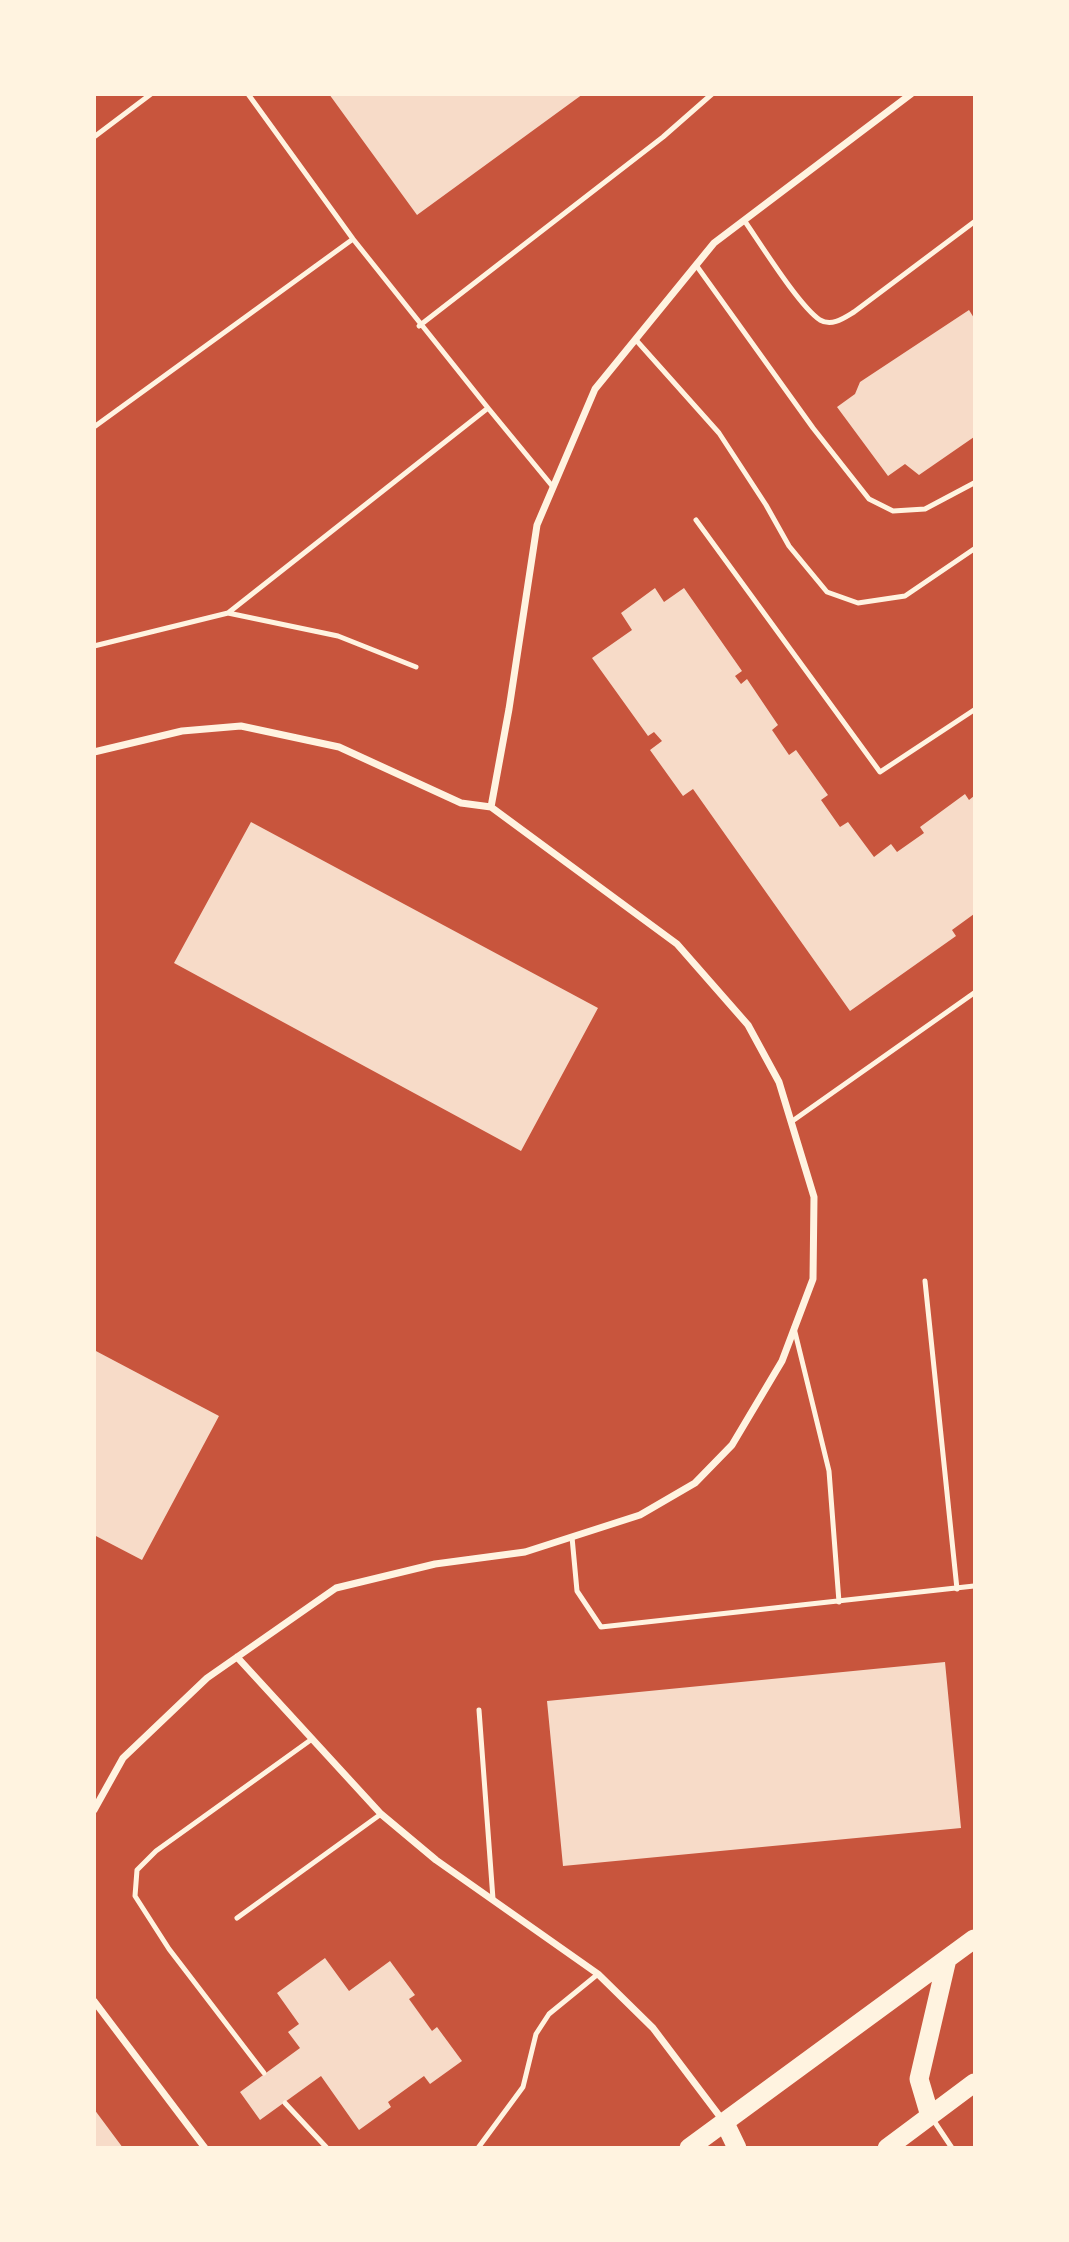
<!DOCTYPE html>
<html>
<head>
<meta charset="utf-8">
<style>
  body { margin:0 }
  #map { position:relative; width:1069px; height:2242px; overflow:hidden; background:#c8553d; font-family:"PT Sans",sans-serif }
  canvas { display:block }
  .frame { position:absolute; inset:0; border:96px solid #fff3e0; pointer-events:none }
</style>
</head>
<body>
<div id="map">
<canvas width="1069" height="2242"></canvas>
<div class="frame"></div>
</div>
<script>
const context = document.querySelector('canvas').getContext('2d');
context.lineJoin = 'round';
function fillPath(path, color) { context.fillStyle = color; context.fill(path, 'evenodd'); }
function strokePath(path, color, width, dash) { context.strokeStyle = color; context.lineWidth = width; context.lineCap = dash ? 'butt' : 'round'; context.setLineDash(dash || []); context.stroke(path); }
const building = new Path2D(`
  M329 94H583L417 215Z
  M969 310 974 318V437L919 475 905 464 888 476 837 407 855 394 860 382Z
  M655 588 664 602 684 588 742 671 735 676 741 684 747 679 778 725 772 730 789 755 796 750 828 795 821 800 840 827 848 822 874 857 891 844 897 852 924 833 920 827 965 794 969 800 974 796V914L952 930 956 936 850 1011 693 789 683 796 650 750 662 741 654 732 648 736 592 658 632 630 621 613Z
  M251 822 598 1008 521 1151 174 963Z
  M94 1350 219 1416 142 1560 94 1535Z
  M945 1662 961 1828 563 1866 547 1701Z
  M325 1958 349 1991 390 1961 415 1995 409 1999 432 2031 437 2027 462 2061 430 2084 424 2076 388 2102 391 2107 359 2130 321 2076 260 2120 240 2092 300 2048 288 2032 299 2024 277 1993Z
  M94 2109 123 2148H94Z`);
const service = new Path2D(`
  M248 94 353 239 488 408
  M94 137 151 94
  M744 220C760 243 799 306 820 320 832 327 844 318 854 312L974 222
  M696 265 813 428 869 499 893 511 925 509 974 483
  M419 326 663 137 712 94
  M636 340 719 433 766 505 789 546 827 592 858 603 905 596 974 549
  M94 427 353 239
  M696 520 880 772 974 710
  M228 613 338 636 416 667
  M94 646 228 613 488 408 553 487
  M791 1122 974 993
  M925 1281 957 1589
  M794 1328 829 1471 839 1602
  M572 1537 577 1591 601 1627 974 1586
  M479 1710 493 1899
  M237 1918 381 1814
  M264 2073 169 1949 135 1896 137 1870 156 1851 312 1739
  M285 2103 327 2148
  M932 2118 952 2148
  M478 2148 523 2087 536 2034 549 2014 598 1974`);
const minor = new Path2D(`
  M94 752 182 731 241 726 339 747 461 803 491 807 677 944 748 1025 779 1082 814 1197 813 1279 782 1361 732 1445 695 1483 640 1515 525 1552 435 1564 336 1588 207 1678 123 1758 94 1810
  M491 807 509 709 537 525 595 389 714 243 911 94
  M237 1657 381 1814 436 1860 598 1974 653 2028 724 2122
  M94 2001 205 2148`);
const trunk = new Path2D(`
  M930 2116 919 2079 947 1959
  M725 2123 737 2148
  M689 2148 974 1939
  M887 2148 974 2083`);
fillPath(building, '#f7dbc8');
strokePath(service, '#fff3e0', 5);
strokePath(minor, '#fff3e0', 7);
strokePath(trunk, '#fff3e0', 19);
</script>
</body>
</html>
